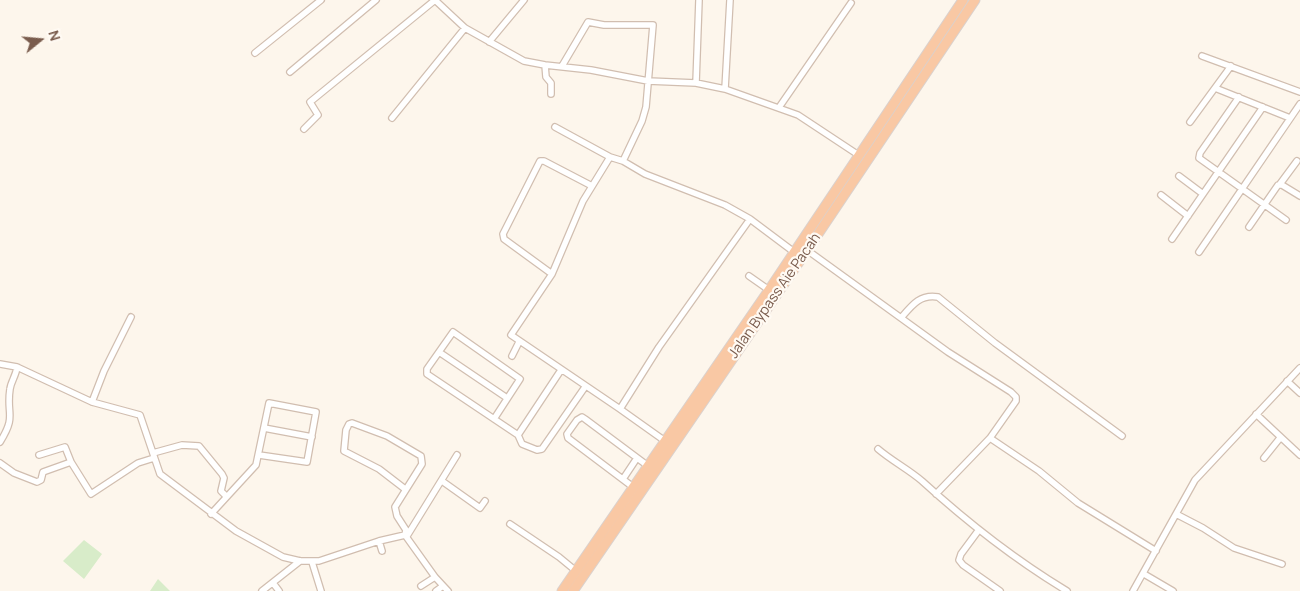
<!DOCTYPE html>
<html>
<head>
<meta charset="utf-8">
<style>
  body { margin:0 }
  #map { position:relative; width:1300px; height:591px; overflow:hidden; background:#fdf6ec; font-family:Manrope,sans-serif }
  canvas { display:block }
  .north { position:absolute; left:15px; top:15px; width:50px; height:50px; -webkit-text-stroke:4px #fffaf3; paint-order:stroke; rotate:73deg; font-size:14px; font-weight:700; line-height:20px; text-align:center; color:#7a5c4d }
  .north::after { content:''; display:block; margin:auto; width:18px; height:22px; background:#7a5c4d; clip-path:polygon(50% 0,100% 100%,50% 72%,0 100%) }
</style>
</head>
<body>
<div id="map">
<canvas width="1300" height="591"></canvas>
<div class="north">N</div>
</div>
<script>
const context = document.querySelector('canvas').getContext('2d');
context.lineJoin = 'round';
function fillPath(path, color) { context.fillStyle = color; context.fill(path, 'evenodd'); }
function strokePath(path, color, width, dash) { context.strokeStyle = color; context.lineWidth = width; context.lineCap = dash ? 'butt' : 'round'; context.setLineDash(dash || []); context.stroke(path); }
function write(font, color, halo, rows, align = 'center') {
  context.font = font + ' Manrope,sans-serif'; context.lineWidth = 4.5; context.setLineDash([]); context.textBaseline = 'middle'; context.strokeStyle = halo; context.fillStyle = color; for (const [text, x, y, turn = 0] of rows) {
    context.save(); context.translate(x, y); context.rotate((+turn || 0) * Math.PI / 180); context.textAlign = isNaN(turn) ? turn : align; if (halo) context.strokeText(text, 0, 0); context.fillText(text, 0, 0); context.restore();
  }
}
const green = new Path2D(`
  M84 540 102 554 84 579 63 561Z
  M158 579 170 591H150Z`);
const minor = new Path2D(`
  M435 0 465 28 524 61 545 65 591 70 648 81 696 83 725 89 798 115 860 156
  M489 42 524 0
  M255 53 321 0
  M1202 56 1300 92
  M545 65 546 77 551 83V94
  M562 66 588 22 604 25H653L646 107 642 121 623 161
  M290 72 376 0
  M696 83 699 0
  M1215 88 1290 118
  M725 89 730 0
  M1239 97 1200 153 1199 158 1286 220
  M780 106 851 3
  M392 118 465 28
  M1190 122 1231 66
  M555 127 610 157
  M304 129 318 115 310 102 435 0
  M1179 176 1203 194
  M1280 184 1297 161
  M1161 195 1188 216
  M750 219 659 347 620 409 511 335 552 274 583 201 610 157 623 161 645 174 725 205 750 219 794 252
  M1249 227 1278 185H1282L1300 196
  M1172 239 1263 107
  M807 250 948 352 1011 392 1016 397V401L990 438 1039 471 1078 503 1156 551
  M1199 252 1300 104
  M552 274 504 239 503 234 540 161H544L592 186
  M749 276 769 290
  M901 318C912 305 920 294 938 297L995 343 1122 436
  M439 352 507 398
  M512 356 519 342
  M0 364 17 367 92 402 140 415 160 474 236 531 283 557 300 561H319L379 541 405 535 435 577 448 591
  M1287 381 1300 393
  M92 402 104 371 131 317
  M620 409 665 441
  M1256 414 1300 455
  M494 419 520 379 453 332 427 369V374L518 435 561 370
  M264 428 312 437
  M518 435 522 444 537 450 542 449 585 387
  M0 442C17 415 6 415 10 389 11 381 16 376 17 367
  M878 449C892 461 908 469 922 481 967 522 1014 559 1067 591
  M153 453 182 445 199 446 222 474 224 478 221 491 226 496
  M39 455 65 447 71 462
  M1264 458 1280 438
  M0 463 14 473 37 482 41 480 43 472 71 462 91 494 138 463 154 458
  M623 479 637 458
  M442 481 480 508 485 501
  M633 487 568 438 567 434 577 420 582 417 585 419 648 466
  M405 489 379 469 344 451 346 430 349 424 352 423 387 436 421 456 422 464 395 507 397 516 406 530 405 535
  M936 494 990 438
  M211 514 256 465 269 403 316 412 307 462 259 455
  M1176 514 1203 528 1234 548 1282 564
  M510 524 559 557 576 571
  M978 531 961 554 959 560 963 565 1000 591
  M407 536 457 455
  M379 541 382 551
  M312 562 321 591
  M1144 574 1173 591
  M273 583 279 591
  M421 586 435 577
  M262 591 300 561
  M436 591 443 586
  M1133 591 1195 480 1300 368`);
const trunk = new Path2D(`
  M562 591 769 290 963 0
  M573 591 808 249 975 0`);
const streetNames = [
  ["Jalan Bypass Aie Pacah",775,296,-55]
];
fillPath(green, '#d8ecc9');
strokePath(minor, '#d1beb0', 8);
strokePath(trunk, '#dad1cd', 11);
strokePath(minor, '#fff', 5.5);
strokePath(trunk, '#f9c8a4', 9);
write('14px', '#7a5c4d', '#fffaf3', streetNames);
</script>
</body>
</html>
